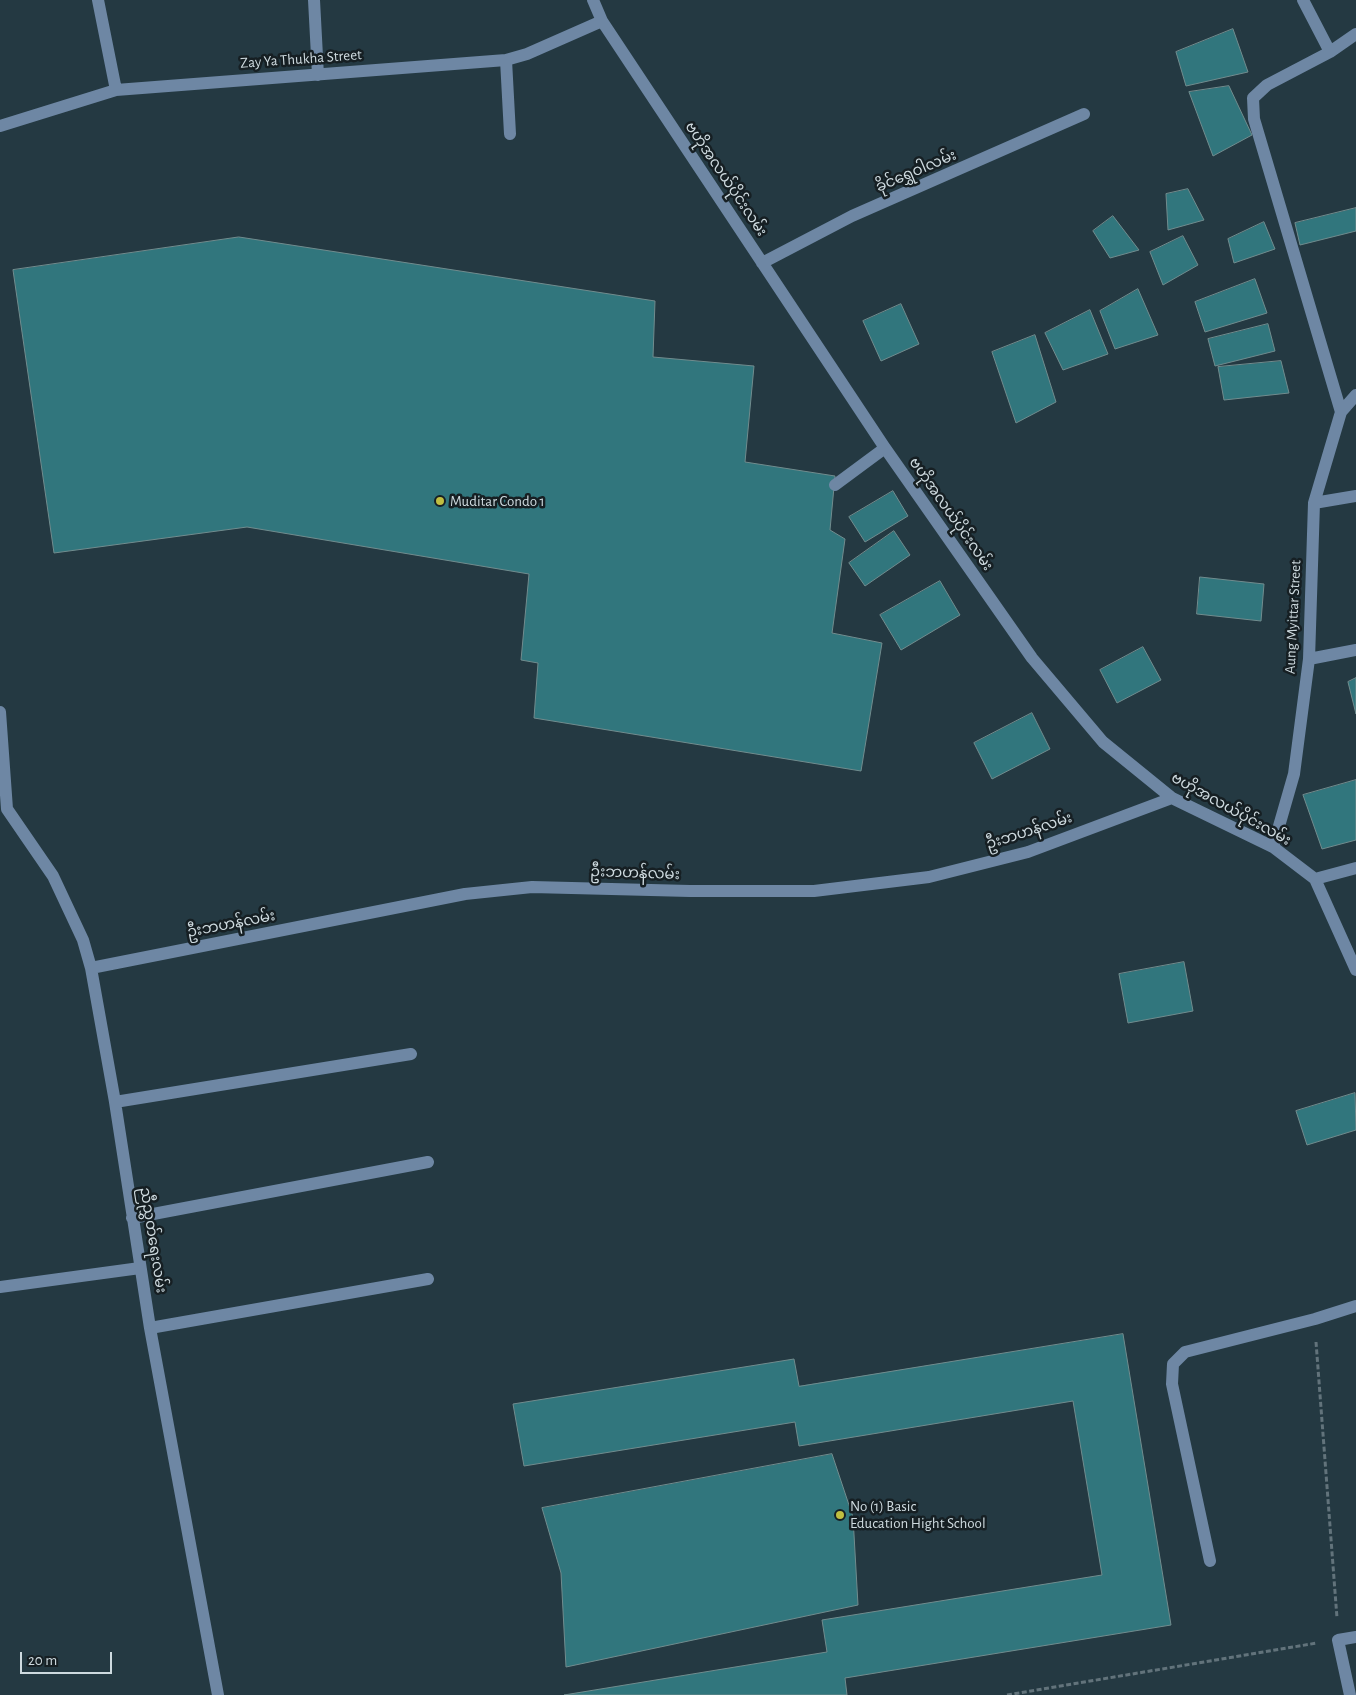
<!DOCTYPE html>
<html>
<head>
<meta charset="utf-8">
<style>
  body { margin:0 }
  #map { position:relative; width:1356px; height:1695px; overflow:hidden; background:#243942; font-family:"Alegreya Sans",sans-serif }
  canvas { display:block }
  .scale { position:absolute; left:20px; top:1652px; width:92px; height:22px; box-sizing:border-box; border:2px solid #cedadf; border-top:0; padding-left:6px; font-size:15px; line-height:18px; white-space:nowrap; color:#cedadf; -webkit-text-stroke:4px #161f23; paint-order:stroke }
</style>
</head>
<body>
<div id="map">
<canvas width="1356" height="1695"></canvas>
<div class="scale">20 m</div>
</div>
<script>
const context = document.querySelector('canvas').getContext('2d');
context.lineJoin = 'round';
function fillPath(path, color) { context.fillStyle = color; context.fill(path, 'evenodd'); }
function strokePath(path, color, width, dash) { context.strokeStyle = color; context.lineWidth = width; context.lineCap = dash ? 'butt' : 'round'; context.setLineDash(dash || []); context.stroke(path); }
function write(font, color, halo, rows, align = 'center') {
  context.font = font + ' "Alegreya Sans","Noto Sans Myanmar",sans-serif'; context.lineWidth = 5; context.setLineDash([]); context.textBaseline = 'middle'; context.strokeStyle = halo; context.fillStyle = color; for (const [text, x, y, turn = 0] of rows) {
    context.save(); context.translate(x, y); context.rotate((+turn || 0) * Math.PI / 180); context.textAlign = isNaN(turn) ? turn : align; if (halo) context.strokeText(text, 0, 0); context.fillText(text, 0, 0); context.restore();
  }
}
const building = new Path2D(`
  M1233 29 1248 72 1186 86 1176 52Z
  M1229 86 1252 135 1213 156 1189 92Z
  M1188 189 1204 220 1168 230 1166 194Z
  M1356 208V231L1300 245 1295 223Z
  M1113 216 1139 250 1110 258 1093 231Z
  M1264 222 1275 249 1234 263 1228 239Z
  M1183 236 1198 265 1163 285 1150 252Z
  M239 237 655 301 653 357 754 366 745 462 835 476 830 530 845 539 832 633 882 643 861 771 534 718 538 663 521 660 529 574 247 527 54 553 13 270Z
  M1255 279 1267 313 1205 332 1195 302Z
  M1138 289 1158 335 1115 349 1100 311Z
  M901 304 919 344 881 361 863 321Z
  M1090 310 1108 354 1063 370 1045 333Z
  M1268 324 1275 351 1215 366 1208 339Z
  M1035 335 1056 402 1016 423 992 352Z
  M1281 361 1289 393 1224 400 1218 367Z
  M893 491 908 516 865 542 849 517Z
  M894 531 910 555 865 586 849 563Z
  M1200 577 1264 584 1261 621 1197 614Z
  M940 581 960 615 901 650 880 615Z
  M1143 647 1161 680 1117 703 1100 670Z
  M1356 678V714L1348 682Z
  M1032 713 1050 749 992 779 974 743Z
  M1356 780V840L1322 849 1303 795Z
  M1184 962 1193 1011 1128 1023 1119 974Z
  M1355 1093 1356 1130 1307 1145 1296 1111Z
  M1123 1334 1171 1625 845 1678 847 1695H564L827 1652 822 1620 1102 1575 1073 1401 799 1446 795 1422 524 1466 513 1404 794 1359 799 1386Z
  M832 1454 853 1517 858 1605 566 1667 561 1573 542 1508Z`);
const path = new Path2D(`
  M1316 1342 1337 1618
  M1007 1695 1317 1643`);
const minor = new Path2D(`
  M98 0 116 90
  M314 0 318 75
  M593 0 602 21 885 448 1032 658 1103 742 1172 798 1273 847 1315 879 1356 970
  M1303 0 1330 52
  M506 60 510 134
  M0 126 116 90 506 60 527 54 602 21
  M762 263 852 216 1084 114
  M1341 412 1254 119 1253 98 1267 85 1330 52 1356 34
  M835 485 885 448
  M1314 503 1356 496
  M1309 659 1356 650
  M0 712 7 809
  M7 809 53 876 83 940 91 968 115 1102 150 1328 218 1695
  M1273 847 1294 774 1309 659 1314 503 1341 412 1356 395
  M1315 879 1356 868
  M91 968 465 894 532 887 690 891H814L929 877 1028 852 1172 798
  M115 1102 411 1054
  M132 1218 428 1162
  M0 1287 140 1268
  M150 1328 428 1279
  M1210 1561 1172 1384 1173 1364 1185 1352 1315 1319 1356 1306
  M1350 1695 1338 1640 1356 1637`);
const markers = [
  [440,501,5,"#c0be41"],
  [840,1515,5,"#c0be41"]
];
const streetNames = [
  ["Zay Ya Thukha Street",301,59,-4],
  ["ခိုင်ရွှေဝါလမ်း",916,171,-23],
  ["ဗဟိုအလယ်ပိုင်းလမ်း",726,179,56],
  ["ဗဟိုအလယ်ပိုင်းလမ်း",951,514,55],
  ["Aung Myittar Street",1293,617,-87],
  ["ဗဟိုအလယ်ပိုင်းလမ်း",1231,809,29],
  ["ဦးဘဟန်လမ်း",1029,831,-18],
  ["ဦးဘဟန်လမ်း",635,873,2],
  ["ဦးဘဟန်လမ်း",231,924,-11],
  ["ညီညွှတ်ရေးလမ်း",153,1240,81]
];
const poiNames = [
  ["Muditar Condo 1",450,501],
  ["No (1) Basic",850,1506],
  ["Education Hight School",850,1523]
];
fillPath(building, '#31767d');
strokePath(building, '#718c8e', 1);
strokePath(path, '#62737b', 3, [5, 2.5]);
strokePath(minor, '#6e87a4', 12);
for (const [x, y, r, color] of markers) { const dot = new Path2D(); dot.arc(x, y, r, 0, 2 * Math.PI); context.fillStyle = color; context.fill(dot); strokePath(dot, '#161f23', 2); }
write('15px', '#cedadf', '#161f23', streetNames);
write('15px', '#cedadf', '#161f23', poiNames, 'left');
</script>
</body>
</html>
